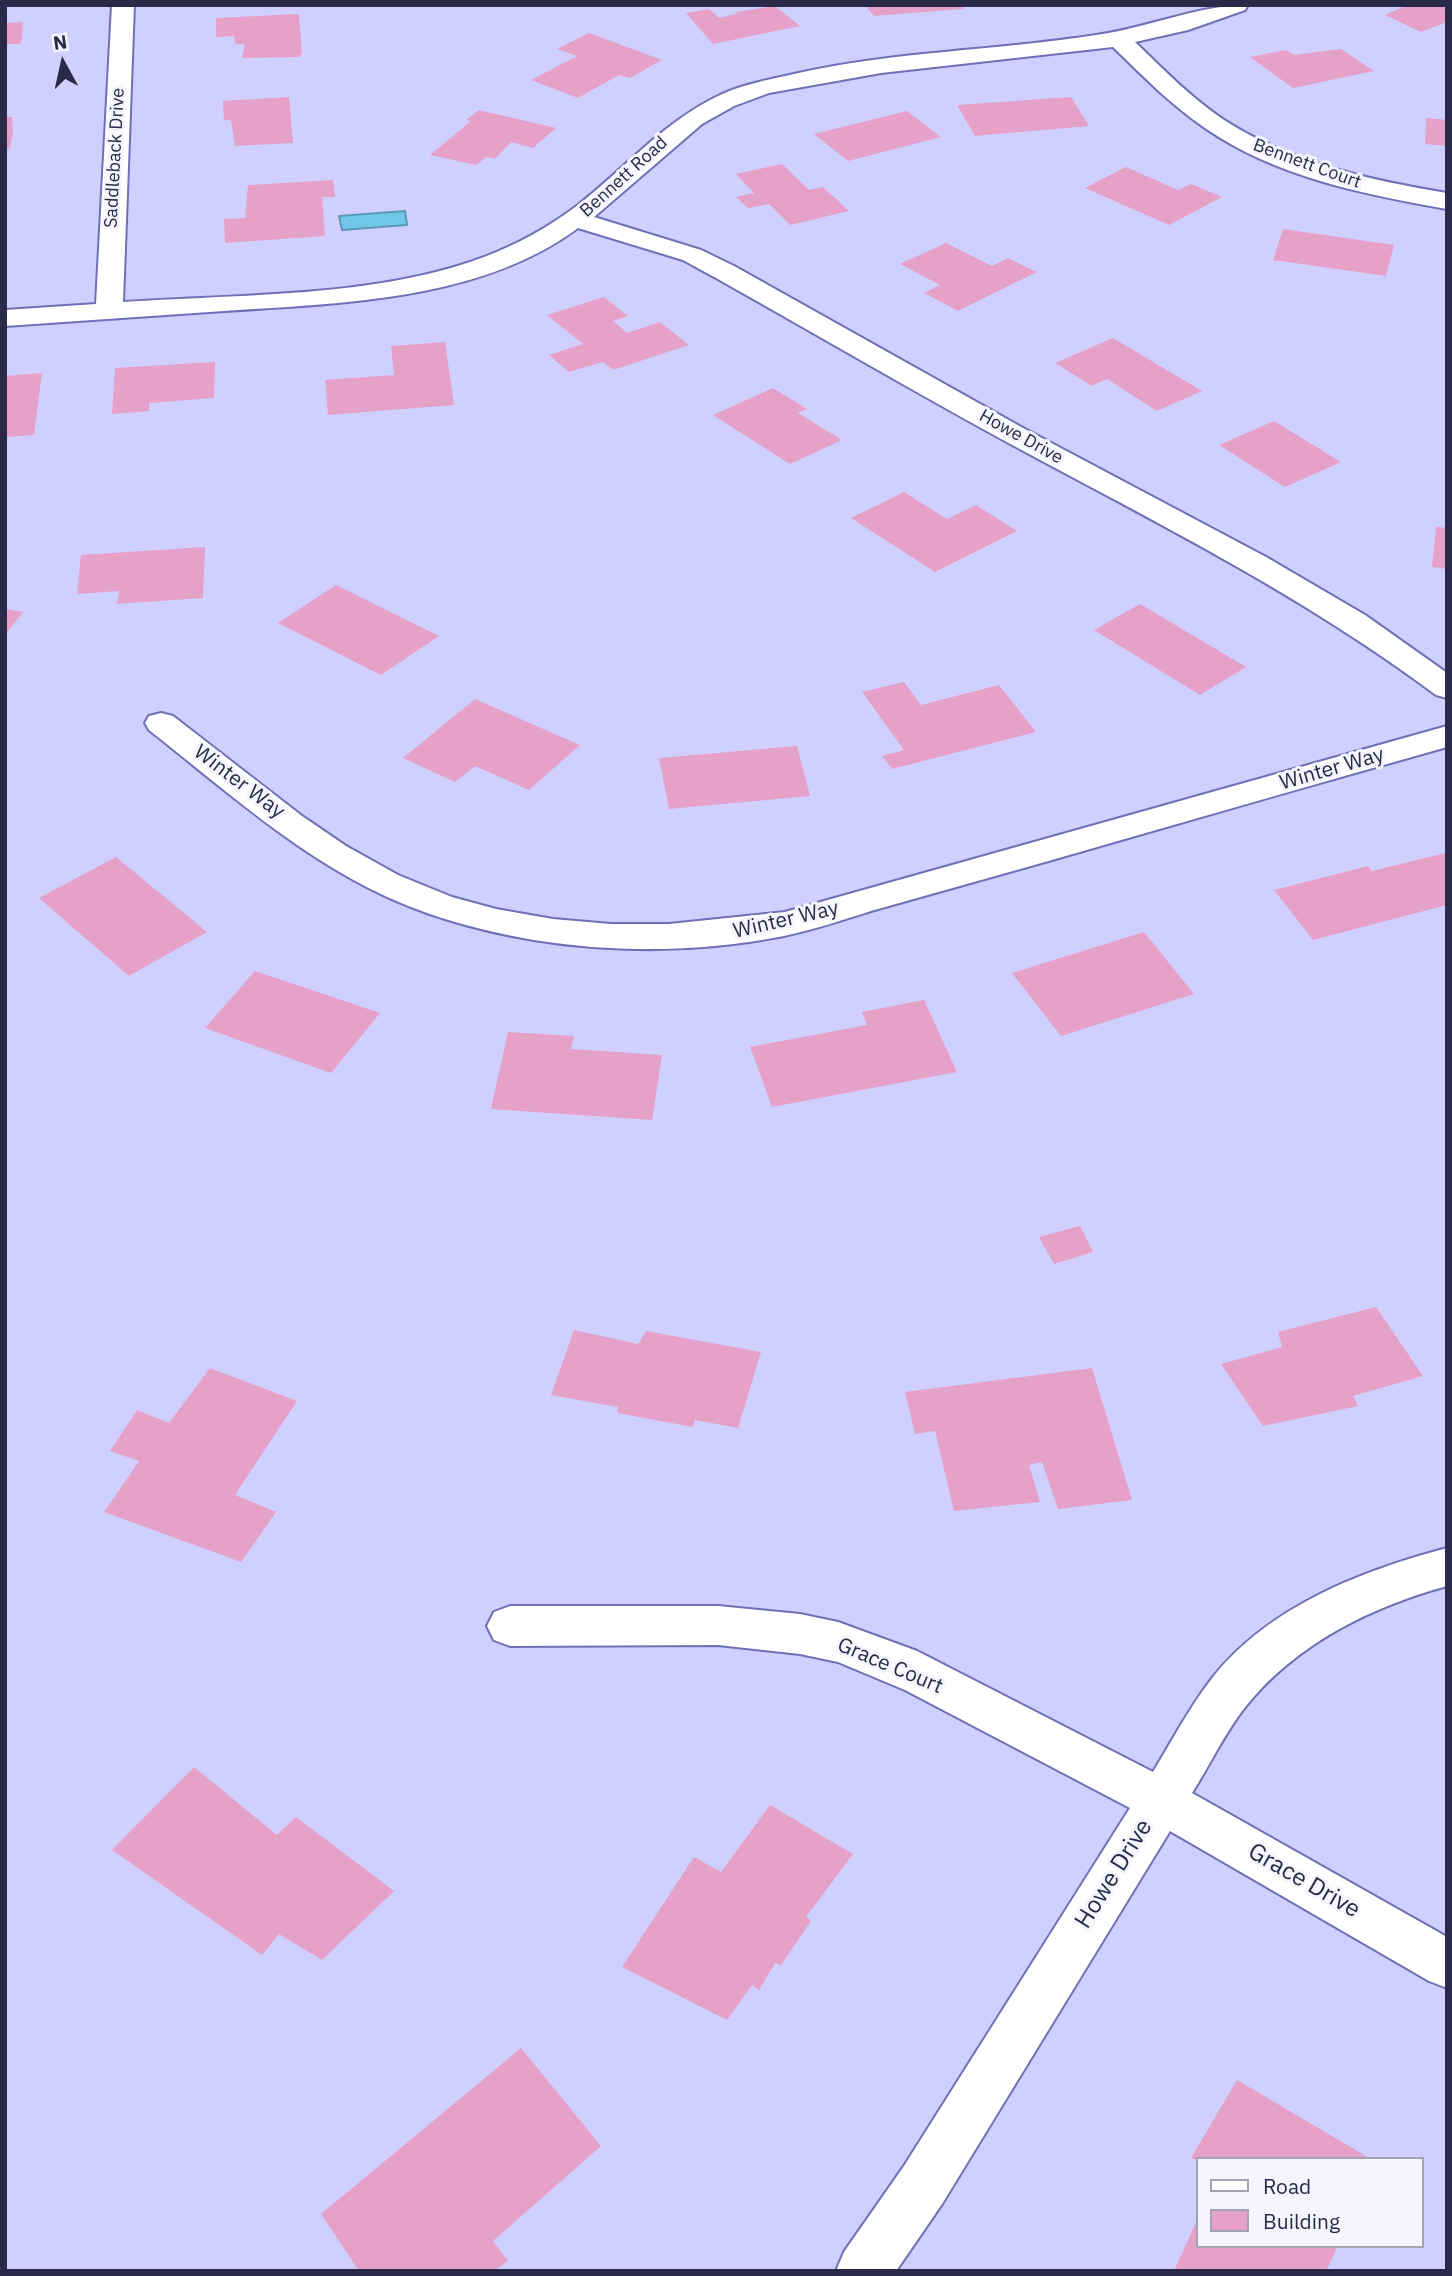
<!DOCTYPE html>
<html>
<head>
<meta charset="utf-8">
<style>
  body { margin:0 }
  #map { position:relative; width:1452px; height:2276px; overflow:hidden; background:#cfd0ff; font-family:"IBM Plex Sans",sans-serif }
  canvas { display:block }
  .frame { position:absolute; inset:0; border:7px solid #2a2947; pointer-events:none }
  .legend { position:absolute; left:1196px; top:2157px; width:228px; height:91px; box-sizing:border-box; background:#f4f5fd; border:2px solid #a3a3b4; margin:0; padding:9px 12px; list-style:none; font-size:21px; color:#2a2947 }
  .legend li { display:flex; align-items:center; gap:14px; height:35px }
  .legend b { width:35px; border:2px solid #a3a3b4 }
  .north { position:absolute; left:28px; top:28px; width:70px; height:70px; -webkit-text-stroke:5px #f4f5fd; paint-order:stroke; rotate:352deg; font-size:19px; font-weight:700; line-height:28px; text-align:center; color:#2a2947 }
  .north::after { content:''; display:block; margin:auto; width:24px; height:32px; background:#2a2947; clip-path:polygon(50% 0,100% 100%,50% 72%,0 100%) }
</style>
</head>
<body>
<div id="map">
<canvas width="1452" height="2276"></canvas>
<div class="frame"></div>
<ul class="legend">
<li><b style="height:9px;background:#fff"></b>Road</li>
<li><b style="height:19px;background:#e6a1c8"></b>Building</li>
</ul>
<div class="north">N</div>
</div>
<script>
const context = document.querySelector('canvas').getContext('2d');
context.lineJoin = 'round';
function fillPath(path, color) { context.fillStyle = color; context.fill(path, 'evenodd'); }
function strokePath(path, color, width, dash) { context.strokeStyle = color; context.lineWidth = width; context.lineCap = dash ? 'butt' : 'round'; context.setLineDash(dash || []); context.stroke(path); }
function write(font, color, halo, rows, align = 'center') {
  context.font = font + ' "IBM Plex Sans",sans-serif'; context.lineWidth = 6; context.setLineDash([]); context.textBaseline = 'middle'; context.strokeStyle = halo; context.fillStyle = color; for (const [text, x, y, turn = 0] of rows) {
    context.save(); context.translate(x, y); context.rotate((+turn || 0) * Math.PI / 180); context.textAlign = isNaN(turn) ? turn : align; if (halo) context.strokeText(text, 0, 0); context.fillText(text, 0, 0); context.restore();
  }
}
const water = new Path2D(`
  M405 211 407 225 342 230 339 216Z`);
const building = new Path2D(`
  M865 5H961L964 9 874 16Z
  M1407 5H1447V22L1421 32 1385 15Z
  M775 6 800 26 713 44 686 13 709 9 719 18 736 14 735 12Z
  M299 14 302 54 298 57 242 58 245 44H235L234 36 216 37V18Z
  M23 22 21 44H5V23Z
  M589 33 662 60 630 78 619 75 578 98 531 80 577 56 557 49Z
  M1341 49 1374 71 1293 88 1250 57 1286 50 1294 55Z
  M289 97 293 143 235 146 231 120H224L223 101Z
  M1071 97 1089 126 975 136 957 105Z
  M479 110 500 115 556 128 533 148 511 142 495 159 486 157 476 165 430 155 471 121 466 120Z
  M907 111 941 137 848 161 814 134Z
  M5 117H12L13 131 10 148 5 149Z
  M1426 118 1447 120V146L1425 144Z
  M782 164 809 190 823 187 849 211 790 225 769 204 748 208 736 197 754 193 736 174Z
  M1126 167 1178 190 1191 184 1222 197 1169 225 1085 188Z
  M333 180 335 197H322L325 236 225 243 224 219 245 218 248 185Z
  M1283 229 1394 245 1386 276 1273 260Z
  M946 243 992 266 1008 258 1037 272 958 311 924 293 940 285 900 264Z
  M604 297 628 316 613 321 627 333 660 322 689 345 613 370 603 362 569 372 549 355 583 344 547 315Z
  M1113 338 1202 391 1157 411 1107 379 1092 386 1055 363Z
  M445 342 454 405 328 415 325 380 394 375 391 346Z
  M215 362 214 398 149 403V411L112 414 115 368Z
  M42 373 34 435 5 437V376Z
  M773 388 807 409 798 413 842 440 790 464 713 415Z
  M1274 421 1341 462 1285 487 1219 445Z
  M904 492 947 519 976 505 1017 531 935 572 851 518Z
  M1436 527 1447 528V569L1432 567Z
  M205 547 203 598 117 604 119 591 77 594 81 555Z
  M336 585 439 636 381 675 278 623Z
  M1140 604 1246 667 1200 695 1094 630Z
  M5 609 23 612 5 635Z
  M904 682 921 705 999 685 1036 732 892 769 882 756 904 750 862 692Z
  M475 699 580 745 529 790 475 766 455 782 403 758Z
  M797 746 810 796 669 809 659 758Z
  M1445 853 1447 905 1313 940 1274 890 1368 866 1372 871Z
  M116 857 207 932 129 976 39 898Z
  M1144 932 1194 994 1061 1036 1012 973Z
  M255 971 380 1013 331 1073 205 1028Z
  M924 1000 957 1072 772 1107 750 1047 867 1025 862 1012Z
  M508 1032 574 1036 571 1049 662 1055 652 1120 491 1109Z
  M1080 1226 1093 1252 1054 1264 1039 1237Z
  M1376 1307 1423 1376 1353 1396 1358 1406 1263 1426 1221 1364 1282 1347 1278 1332Z
  M574 1330 638 1344 646 1331 761 1352 738 1428 695 1420 693 1427 617 1413 618 1407 551 1395Z
  M210 1368 297 1401 235 1495 276 1512 241 1562 104 1512 139 1461 110 1451 137 1410 169 1423Z
  M1092 1368 1132 1500 1058 1509 1042 1462 1029 1465 1040 1502 954 1511 935 1431 915 1434 905 1392Z
  M194 1767 277 1835 296 1817 394 1891 322 1960 279 1934 262 1955 112 1850Z
  M770 1805 853 1854 806 1917 811 1921 781 1965 775 1963 759 1990 752 1985 727 2020 622 1967 694 1857 721 1872Z
  M521 2048 601 2146 493 2241 508 2261 494 2271H359L321 2214Z
  M1237 2080 1371 2159 1198 2161 1191 2158Z
  M1198 2218V2246H1338L1326 2271H1174Z`);
const street = new Path2D(`
  M112 5H134L123 302C239 294 374 298 484 257 518 244 549 227 578 205 624 169 661 125 714 98 739 85 767 80 794 74 893 51 996 51 1096 35 1148 28 1197 5 1248 5L1245 10 1188 30 1135 42C1163 69 1191 98 1224 120 1291 163 1369 180 1447 193V209C1363 194 1276 177 1205 128 1171 105 1142 75 1113 47L881 73 769 93 734 106 702 124 594 217 701 250 734 266 1023 428 1266 557 1365 615 1447 673V698L1436 695C1313 603 1179 534 1044 462 933 403 825 339 716 278L683 260 578 228C480 301 341 303 224 311 151 316 78 321 5 326V310L96 304Z
  M161 713 173 716 302 816 346 846 398 875 452 897 496 909 553 919 611 924H669L785 912 1447 726V747C1315 784 1184 822 1052 860 992 877 931 894 871 911 843 920 813 930 784 936 668 959 539 952 427 913 320 876 237 799 149 730L145 723 149 716Z
  M1447 1548V1586C1371 1607 1297 1643 1246 1706 1225 1732 1210 1765 1192 1793L1447 1937V1988L1429 1981 1170 1831 942 2204 896 2271H836L844 2252 904 2166 1130 1808 905 1690 838 1662 800 1654 718 1645 510 1646 494 1640 487 1626 494 1612 510 1606H718L800 1614 838 1622 917 1651 1153 1772C1172 1741 1190 1706 1213 1677 1270 1606 1361 1571 1447 1548Z`);
const farStreetnames = [
  ["Saddleback Drive",115,158,-87],
  ["Bennett Court",1307,164,20],
  ["Bennett Road",624,177,-42],
  ["Howe Drive",1021,437,29]
];
const streetNames = [
  ["Winter Way",1332,769,-16],
  ["Winter Way",239,782,37],
  ["Winter Way",786,920,-13],
  ["Grace Court",890,1666,23]
];
const nearStreetnames = [
  ["Howe Drive",1114,1874,-58],
  ["Grace Drive",1304,1881,30]
];
fillPath(water, '#70c7e7');
strokePath(water, '#5b98b7', 2);
fillPath(building, '#e6a1c8');
strokePath(street, '#716fb6', 4);
fillPath(street, '#fff');
write('18px', '#2a2947', '#f4f5fd', farStreetnames);
write('21px', '#2a2947', '#f4f5fd', streetNames);
write('24px', '#2a2947', '#f4f5fd', nearStreetnames);
</script>
</body>
</html>
